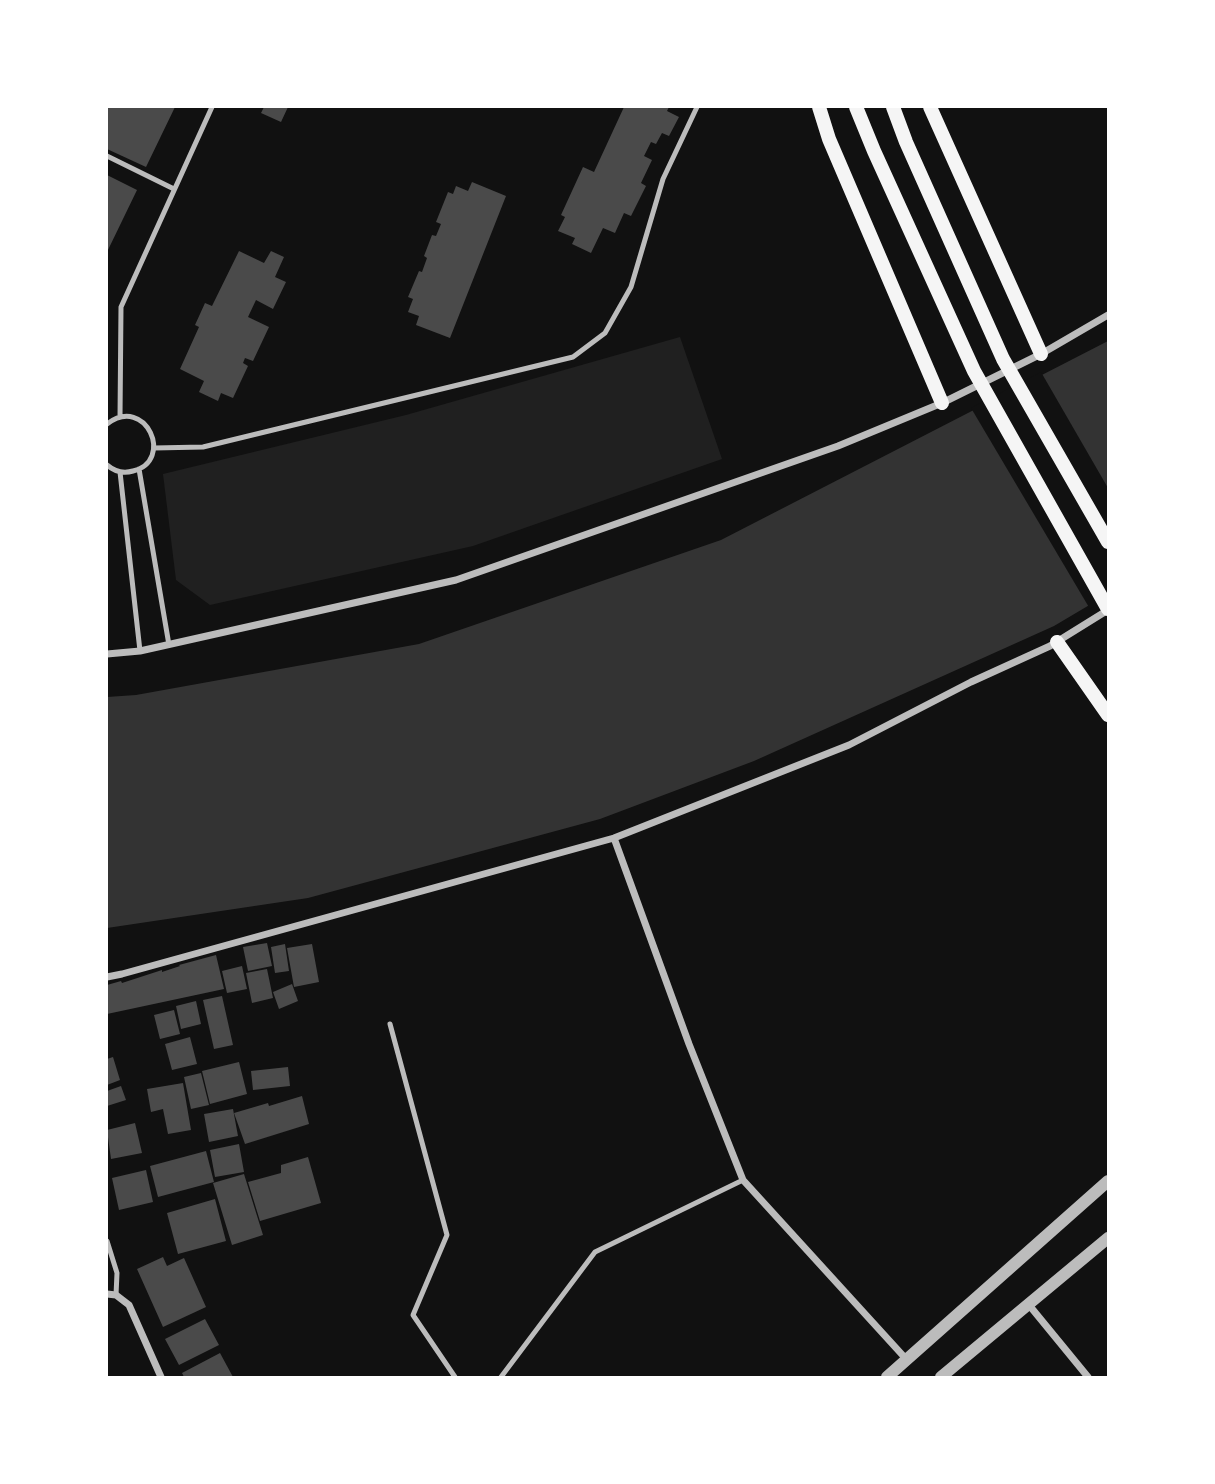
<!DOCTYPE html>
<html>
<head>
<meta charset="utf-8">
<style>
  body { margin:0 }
  #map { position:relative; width:1215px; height:1484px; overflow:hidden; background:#111; font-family:Commissioner,sans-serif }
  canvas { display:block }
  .frame { position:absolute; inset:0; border:108px solid #fff; pointer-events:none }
</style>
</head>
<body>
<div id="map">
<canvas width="1215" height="1484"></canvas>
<div class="frame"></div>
</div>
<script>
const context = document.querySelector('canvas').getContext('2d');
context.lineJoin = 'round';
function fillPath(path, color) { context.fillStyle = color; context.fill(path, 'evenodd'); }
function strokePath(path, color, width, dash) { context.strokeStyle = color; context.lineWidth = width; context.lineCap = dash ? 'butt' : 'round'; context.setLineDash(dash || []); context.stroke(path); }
const green = new Path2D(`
  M680 337 722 459 473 546 210 605 176 580 163 474 406 415Z`);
const water = new Path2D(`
  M1108 341V594L1054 626 754 761 600 819 308 898 107 928V697L136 695 419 644 721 540Z`);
const pier = new Path2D(`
  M1041 372 1108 488V598L1090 609 971 408Z`);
const building = new Path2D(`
  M107 107H175L146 167 107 149Z
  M264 107H288L281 122 261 113Z
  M624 107H669L667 111 679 117 669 136 662 133 656 144 651 142 644 156 652 160 641 183 646 186 631 216 624 213 615 233 603 228 591 253 572 244 575 238 558 231 565 217 561 215 583 167 594 172Z
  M107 175 137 190 107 252Z
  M472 182 506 196 450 338 416 325 419 316 408 312 413 299 408 297 419 271 422 272 427 258 424 256 432 235 436 236 441 224 436 222 448 192 453 194 456 186 468 191Z
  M239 251 264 263 271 251 284 257 275 277 286 282 273 309 256 300 248 317 269 327 253 361 245 358 243 363 248 366 233 398 221 393 218 401 199 392 204 381 180 369 199 327 195 325 205 303 212 306Z
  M267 943 272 966 248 971 243 947Z
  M285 944 289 971 275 973 271 947Z
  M312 944 319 982 294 987 287 948Z
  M216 955 224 989 107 1014V985L121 981 122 983 162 970V972L180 966 179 965Z
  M242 966 247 989 227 993 222 971Z
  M267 969 273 998 252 1003 246 973Z
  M292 984 298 1001 279 1009 273 992Z
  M222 996 233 1045 214 1049 203 1000Z
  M196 1001 201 1024 181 1029 176 1006Z
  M174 1010 180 1034 160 1039 154 1015Z
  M190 1037 197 1064 172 1070 165 1044Z
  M113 1057 120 1080 107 1085V1059Z
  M239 1062 247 1094 210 1104 202 1071Z
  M288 1067 290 1086 253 1090 251 1071Z
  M201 1073 209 1105 191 1109 184 1077Z
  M183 1083 191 1130 168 1134 163 1109 151 1112 147 1089Z
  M121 1086 126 1100 107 1106V1091Z
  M302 1096 309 1124 245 1144 234 1113 268 1103 269 1106Z
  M233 1109 238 1136 209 1142 204 1114Z
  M135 1123 142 1153 111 1159 107 1130Z
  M239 1144 244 1172 215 1177 210 1150Z
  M206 1151 214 1182 158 1197 150 1166Z
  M308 1157 321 1203 260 1221 248 1182 281 1173V1165Z
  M146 1170 153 1202 119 1210 112 1178Z
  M244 1174 263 1235 232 1245 213 1183Z
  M215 1199 226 1241 178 1254 167 1213Z
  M163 1257 167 1266 184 1258 206 1307 163 1327 137 1269Z
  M205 1319 219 1345 179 1365 165 1339Z
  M220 1353 233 1377H184L182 1373Z`);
const service = new Path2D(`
  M107 156 174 189
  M120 417 121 307 212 107
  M107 424C146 394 175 461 133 471 123 474 114 471 107 465
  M154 448 203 447 573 357 605 333 631 287 663 179 697 107
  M139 469 169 645
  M120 472 140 651
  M390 1024 447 1235 413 1315 455 1377
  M107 1241 117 1273 116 1295
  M501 1377 595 1252 743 1180`);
const minor = new Path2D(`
  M107 654 140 651 456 580 838 446 942 403 1041 354 1108 315
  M614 838 689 1044 743 1180 907 1360
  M107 977 122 974 614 838 849 745 971 682 1050 646 1108 610
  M107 1294 116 1295 129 1305 161 1377
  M1029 1305 1088 1377`);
const tertiary = new Path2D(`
  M887 1377 1108 1181
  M941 1377 1108 1238`);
const secondary = new Path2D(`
  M819 107 829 139 942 403
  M856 107 874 151 974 371 1108 609
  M893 107 906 142 1003 359 1108 542
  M930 107 1041 354
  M1057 642 1108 715`);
fillPath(green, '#202020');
fillPath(water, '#333');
fillPath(pier, '#111');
fillPath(building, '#4a4a4a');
strokePath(service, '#bcbcbc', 5);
strokePath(minor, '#bcbcbc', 7);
strokePath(tertiary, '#bcbcbc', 12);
strokePath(secondary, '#f5f5f5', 14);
</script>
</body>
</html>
